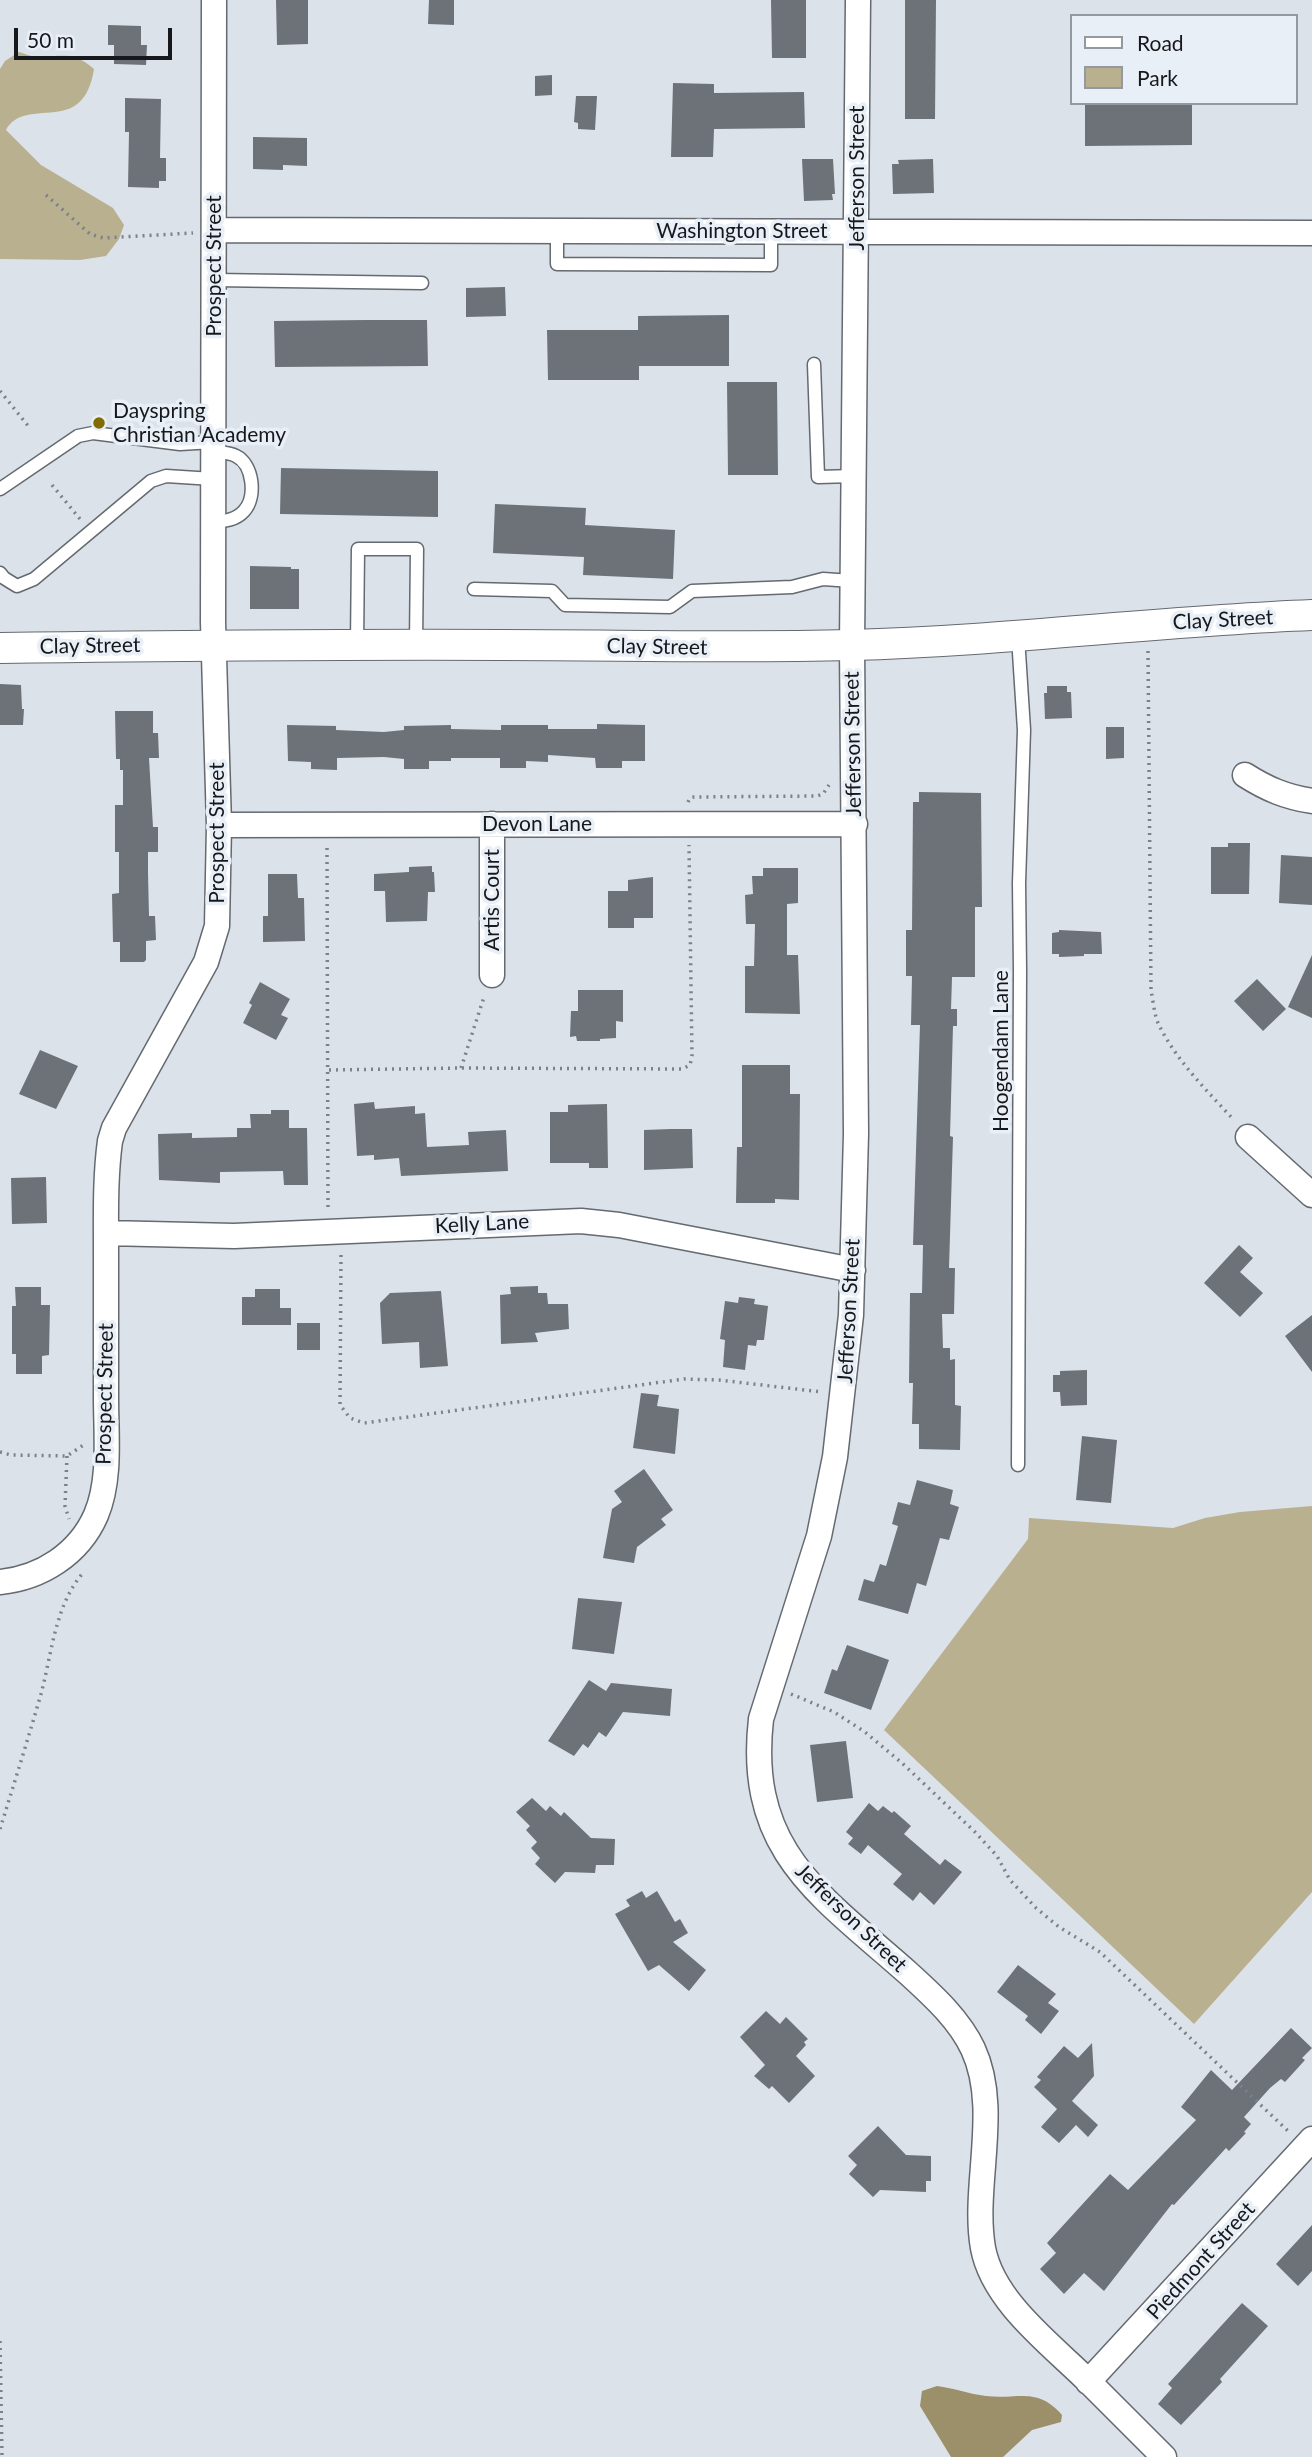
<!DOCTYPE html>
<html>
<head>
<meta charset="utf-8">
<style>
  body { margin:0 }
  #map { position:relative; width:1312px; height:2457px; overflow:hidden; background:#dce2ea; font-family:Lato,sans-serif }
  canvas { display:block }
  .legend { position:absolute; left:1070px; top:14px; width:228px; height:91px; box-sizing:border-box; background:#e9eff7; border:2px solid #95999f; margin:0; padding:9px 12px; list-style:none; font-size:21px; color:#16181b }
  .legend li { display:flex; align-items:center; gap:14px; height:35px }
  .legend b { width:35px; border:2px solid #95999f }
  .scale { position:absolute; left:14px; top:28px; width:158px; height:32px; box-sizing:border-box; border:4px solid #16181b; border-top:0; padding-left:9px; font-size:21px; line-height:24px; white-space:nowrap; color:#16181b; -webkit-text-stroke:5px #e9eff7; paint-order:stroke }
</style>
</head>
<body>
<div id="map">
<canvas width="1312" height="2457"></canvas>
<ul class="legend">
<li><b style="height:9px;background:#fff"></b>Road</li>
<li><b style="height:19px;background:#b9b090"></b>Park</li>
</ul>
<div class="scale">50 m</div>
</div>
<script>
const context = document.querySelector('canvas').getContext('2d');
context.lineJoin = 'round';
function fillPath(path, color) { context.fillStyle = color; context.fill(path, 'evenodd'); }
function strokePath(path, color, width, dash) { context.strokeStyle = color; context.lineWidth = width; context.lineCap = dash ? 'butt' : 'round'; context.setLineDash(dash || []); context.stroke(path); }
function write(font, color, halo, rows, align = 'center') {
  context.font = font + ' Lato,sans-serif'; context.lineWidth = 7; context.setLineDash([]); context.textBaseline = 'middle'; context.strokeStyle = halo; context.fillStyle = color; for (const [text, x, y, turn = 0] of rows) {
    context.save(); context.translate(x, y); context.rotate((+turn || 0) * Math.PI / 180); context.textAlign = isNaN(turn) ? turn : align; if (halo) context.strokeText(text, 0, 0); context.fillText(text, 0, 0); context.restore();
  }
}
const green = new Path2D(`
  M19 52C26 54 34 58 41 57 65 56 74 52 94 69 83 139 26 94 6 130L41 165 113 208 124 225 119 239 106 256 80 260 0 259V69L5 61Z
  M1312 1506V1892L1194 2024 884 1730 1028 1539 1029 1518 1173 1528 1205 1518 1240 1512Z`);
const water = new Path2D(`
  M937 2386C954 2388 969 2394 986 2396 1017 2400 1037 2386 1062 2415L1061 2422 1032 2430 1003 2457H951L920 2406 922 2391Z`);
const building = new Path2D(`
  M276 0H308V44L277 45Z
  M429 0H454V25L428 24Z
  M771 0H806V58H772Z
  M905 0H936L935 119H905Z
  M108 25 141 26V45H147L146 65 114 64V45H108Z
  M552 75V95L535 96V76Z
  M673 83 714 84V93L804 92 805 128 714 129 713 157H671Z
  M576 96H597L595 130 578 129V123L574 122Z
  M125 98 161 99 160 158H166V181H159V188L128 187 129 132H125Z
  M1085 103H1192V145L1085 146Z
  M253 137 307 138V166L283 165V170L253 169Z
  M802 159H833L835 194H832L833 200 804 201Z
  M933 159 934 193 893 194 892 164H899L898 160Z
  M505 287 506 316 466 317V288Z
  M729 315V366H639V380H548L547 330H638V316Z
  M367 320H427L428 366 275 367 274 321Z
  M727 382H777L778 475H728Z
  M281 468 438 471V517L280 514Z
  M495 504 586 508 585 525 675 530 673 579 583 575 584 557 493 553Z
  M250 566 291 567V569H299V609H250Z
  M0 684 21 685 22 709H24L23 725H0Z
  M1047 686H1067V692H1071L1072 718 1045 719 1044 693H1047Z
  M115 711H153V733H158L159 758H149L153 827H158V852H148V873L149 916H155L156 940 146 941V960L144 962H120V942H113L112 894 119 893V852H115V805H123V770H120V759H116Z
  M597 724 645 725V761H622V768H596L595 758 548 755V762L526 761V768H500V758H451V761H429V769H404V759L384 757 337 758V770L311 769V762L288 761 287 725 336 726V730L384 732 404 730V726L451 725V729L501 730V725H548V729H597Z
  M1106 727H1124V758L1106 759Z
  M919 792 981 793 982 907H975V977H952L951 1009H957V1026H953L950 1136 953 1137 949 1268H955L954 1314H942L943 1348H950V1360L955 1359V1405L961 1406 960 1450 919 1449V1424H912L913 1383H909L910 1293H922L923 1245H913L920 1025H911L912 976H906V930H912L913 802H919Z
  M1228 843H1250L1249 894H1211V847H1228Z
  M1281 855 1312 857V905L1279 903Z
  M432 866V872H434L435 892H428L427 921 386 922 385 891H374V874L409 872V867Z
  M763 868H798V903L787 904V955H798L800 1014 745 1013V966H754L755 924H746L745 895 753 894 752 876H763Z
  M268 874H297L298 898H304L305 941 263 942V916H268Z
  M653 877V918H634V928H608V891H628V880Z
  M1059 930 1101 932 1102 954H1084V956L1059 957V954H1052V933L1059 932Z
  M1312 955V1018L1288 1007Z
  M1257 979 1286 1009 1263 1031 1234 1001Z
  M260 982 290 999 281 1015 288 1018 276 1040 243 1023 252 1005 249 1003Z
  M578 990H623V1022L616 1021V1038L600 1039V1041H577L576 1036 570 1037 571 1011H578Z
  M40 1050 78 1066 56 1109 19 1094Z
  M742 1065H790V1094H800L799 1200 775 1199V1203H736L737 1147H742Z
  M374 1102 375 1109 415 1106V1114L425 1113 427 1147 469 1145 468 1132 506 1130 508 1171 401 1176 399 1158 374 1160V1155L357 1156 354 1104Z
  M607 1104 608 1168H589V1163H550V1112H568V1105Z
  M271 1110H289V1128H307L308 1185H284L283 1171 220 1172V1183L159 1180 158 1134 192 1133V1138L237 1137V1128H251L250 1114H271Z
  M671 1129H692L693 1168 644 1170V1130Z
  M46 1177 47 1223 12 1224 11 1178Z
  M1239 1245 1253 1258 1240 1272 1263 1293 1240 1317 1204 1283Z
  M538 1286V1293H547L548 1304H568L569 1329 535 1333 538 1342 501 1344 500 1295 511 1294 510 1287Z
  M15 1287H41V1305H50L49 1355 42 1356V1374H16V1354H12V1306H16Z
  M255 1289H280V1308H291V1325H242V1297H255Z
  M441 1291 448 1366 420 1368 419 1342 382 1344 380 1303 390 1293Z
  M739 1297 755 1299 754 1304 768 1306 764 1340H757L756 1346 748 1345 745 1370 723 1367 725 1340 720 1339 725 1301 738 1303Z
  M1312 1315V1372L1285 1336Z
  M297 1323H320V1350H297Z
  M1087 1370V1405L1061 1406 1060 1392H1053V1375H1060V1371Z
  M641 1393 659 1395 657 1406 679 1409 675 1454 633 1448Z
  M1082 1436 1117 1440 1111 1503 1076 1500Z
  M644 1469 673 1510 661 1519 666 1525 637 1547 634 1563 603 1558 612 1509 622 1502 614 1491Z
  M917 1480 953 1490 950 1504 959 1507 949 1540 940 1538 926 1586 917 1583 908 1614 858 1600 864 1579 874 1582 880 1564 886 1566 898 1526 892 1524 898 1502 910 1505Z
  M578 1598 622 1602 614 1654 572 1649Z
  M847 1645 889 1660 871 1710 824 1693 832 1669 837 1671Z
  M589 1680 606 1691 611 1683 672 1689 670 1716 623 1712 606 1737 599 1732 588 1748 583 1744 574 1756 548 1741Z
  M846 1741 853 1798 817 1802 810 1745Z
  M532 1798 546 1811 550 1806 561 1816 564 1812 591 1838 615 1839 614 1865H596L595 1873 565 1872 555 1883 535 1864 540 1858 531 1848 537 1842 526 1830 530 1826 516 1812Z
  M869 1803 878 1811 883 1806 892 1813 894 1811 911 1826 904 1834 940 1865 945 1859 962 1872 934 1905 920 1892 913 1901 893 1884 902 1874 868 1845 861 1854 848 1844 853 1838 846 1832Z
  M642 1891 646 1898 657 1891 675 1922 680 1919 688 1933 673 1942 706 1970 689 1991 659 1965 648 1971 615 1914 630 1906 626 1900Z
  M1018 1965 1056 1994 1048 2003 1059 2011 1041 2034 1025 2020 1028 2016 997 1992Z
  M766 2011 780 2024 786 2017 808 2039 804 2042 806 2045 796 2056 815 2076 789 2103 772 2086 769 2089 754 2076 765 2065 740 2037Z
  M1291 2028 1312 2048 1302 2058 1305 2060 1285 2082 1281 2079 1270 2088 1244 2117 1251 2124 1244 2132 1246 2133 1229 2151 1226 2148 1174 2205 1172 2204 1104 2291 1084 2273 1064 2294 1040 2269 1056 2253 1047 2243 1110 2174 1128 2190 1196 2120 1181 2107 1211 2070 1232 2090Z
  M1092 2043 1094 2076 1072 2101 1098 2125 1088 2137 1076 2125 1059 2143 1041 2127 1057 2109 1034 2087 1041 2080 1037 2077 1064 2046 1078 2058Z
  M878 2126 906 2155 931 2156V2181H926V2192L880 2190 873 2197 849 2174 857 2165 848 2156Z
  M1312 2225V2271L1298 2286 1276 2264Z
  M1242 2303 1268 2326 1220 2379 1222 2382 1181 2425 1158 2404 1172 2388 1168 2384Z`);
const path = new Path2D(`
  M46 195 90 234 103 238 193 233
  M0 391 29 427
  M52 485 80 519
  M1148 651 1151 990C1153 1000 1154 1013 1158 1023 1175 1059 1207 1091 1234 1120
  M688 802 690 798 694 797 817 796 823 794 829 785
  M327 848 328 1211
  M461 1068 484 997
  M329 1070 461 1068 682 1069 690 1065 692 1056 689 845
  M341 1255 340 1405 350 1418 364 1423 684 1379 719 1380 822 1392
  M0 1452 11 1455 67 1456 85 1444
  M67 1456 65 1506 69 1519
  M791 1694 834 1712 865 1732 902 1763 975 1832 997 1856 1010 1880 1036 1908 1059 1927 1100 1952 1288 2131
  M0 1829C14 1784 28 1739 41 1694 52 1653 55 1605 83 1573
  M0 2341 2 2457`);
const service = new Path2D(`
  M557 231V264L771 265V231
  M214 280 422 283
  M814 364 818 477 854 476
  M0 489 78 436 93 433 180 444 213 442
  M213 522C225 521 236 520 244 511 257 497 253 464 236 456 229 452 221 453 214 452
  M0 573 4 578 17 586 34 579 151 481 166 476 213 479
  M474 589 552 591 565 605 670 607 692 591 792 587 823 579 852 581
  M357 645 358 549H417L416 644
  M1018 1465 1020 970 1019 883 1024 730 1018 637`);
const minor = new Path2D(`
  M858 0 852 645 856 1134 851 1315 835 1457 819 1536 761 1719C746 1851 820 1895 908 1973 932 1995 959 2019 973 2049 1001 2109 972 2186 983 2248 993 2302 1052 2345 1089 2382 1114 2407 1139 2432 1164 2457
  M214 230 1312 233
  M1245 775C1267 789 1286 797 1312 801
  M219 825 855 824
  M492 975V824
  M1248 1137 1312 1195
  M106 1233 234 1236 581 1221 619 1225 853 1270
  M0 1582C41 1578 79 1554 96 1515 111 1480 106 1435 106 1398 106 1350 106 1302 106 1253 106 1216 105 1178 110 1141L114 1128 206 962 217 926 219 825 213 622 214 0
  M1088 2382 1312 2139`);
const tertiary = new Path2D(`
  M0 648C167 646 334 644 502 645 618 645 735 648 851 645 1005 641 1158 621 1312 615`);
const markers = [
  [99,423,7,"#806b04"]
];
const streetNames = [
  ["Jefferson Street",857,178,-90],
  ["Washington Street",742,231],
  ["Prospect Street",214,266,-90],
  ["Clay Street",1223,620,-3],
  ["Clay Street",90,646,-1],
  ["Clay Street",657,647,1],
  ["Jefferson Street",853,744,-91],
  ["Devon Lane",537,824],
  ["Prospect Street",217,833,-90],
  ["Artis Court",492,900,-90],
  ["Hoogendam Lane",1001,1051,-90],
  ["Kelly Lane",482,1224,-3],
  ["Jefferson Street",849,1311,-87],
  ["Prospect Street",105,1394,-89],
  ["Jefferson Street",851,1918,44],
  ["Piedmont Street",1201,2261,-48]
];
const poiNames = [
  ["Dayspring",113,411],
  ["Christian Academy",113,435]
];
fillPath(green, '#b9b090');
fillPath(water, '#9b9069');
fillPath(building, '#6c7278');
strokePath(service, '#646a70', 15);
strokePath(minor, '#646a70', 27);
strokePath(tertiary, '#646a70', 32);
strokePath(path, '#7d8187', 3.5, [2, 5]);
strokePath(service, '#fff', 12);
strokePath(minor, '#fff', 24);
strokePath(tertiary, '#fff', 30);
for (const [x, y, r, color] of markers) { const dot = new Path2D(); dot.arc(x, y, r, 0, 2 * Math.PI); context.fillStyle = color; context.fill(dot); strokePath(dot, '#e9eff7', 2.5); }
write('21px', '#16181b', '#e9eff7', streetNames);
write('21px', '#16181b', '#e9eff7', poiNames, 'left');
</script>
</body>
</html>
